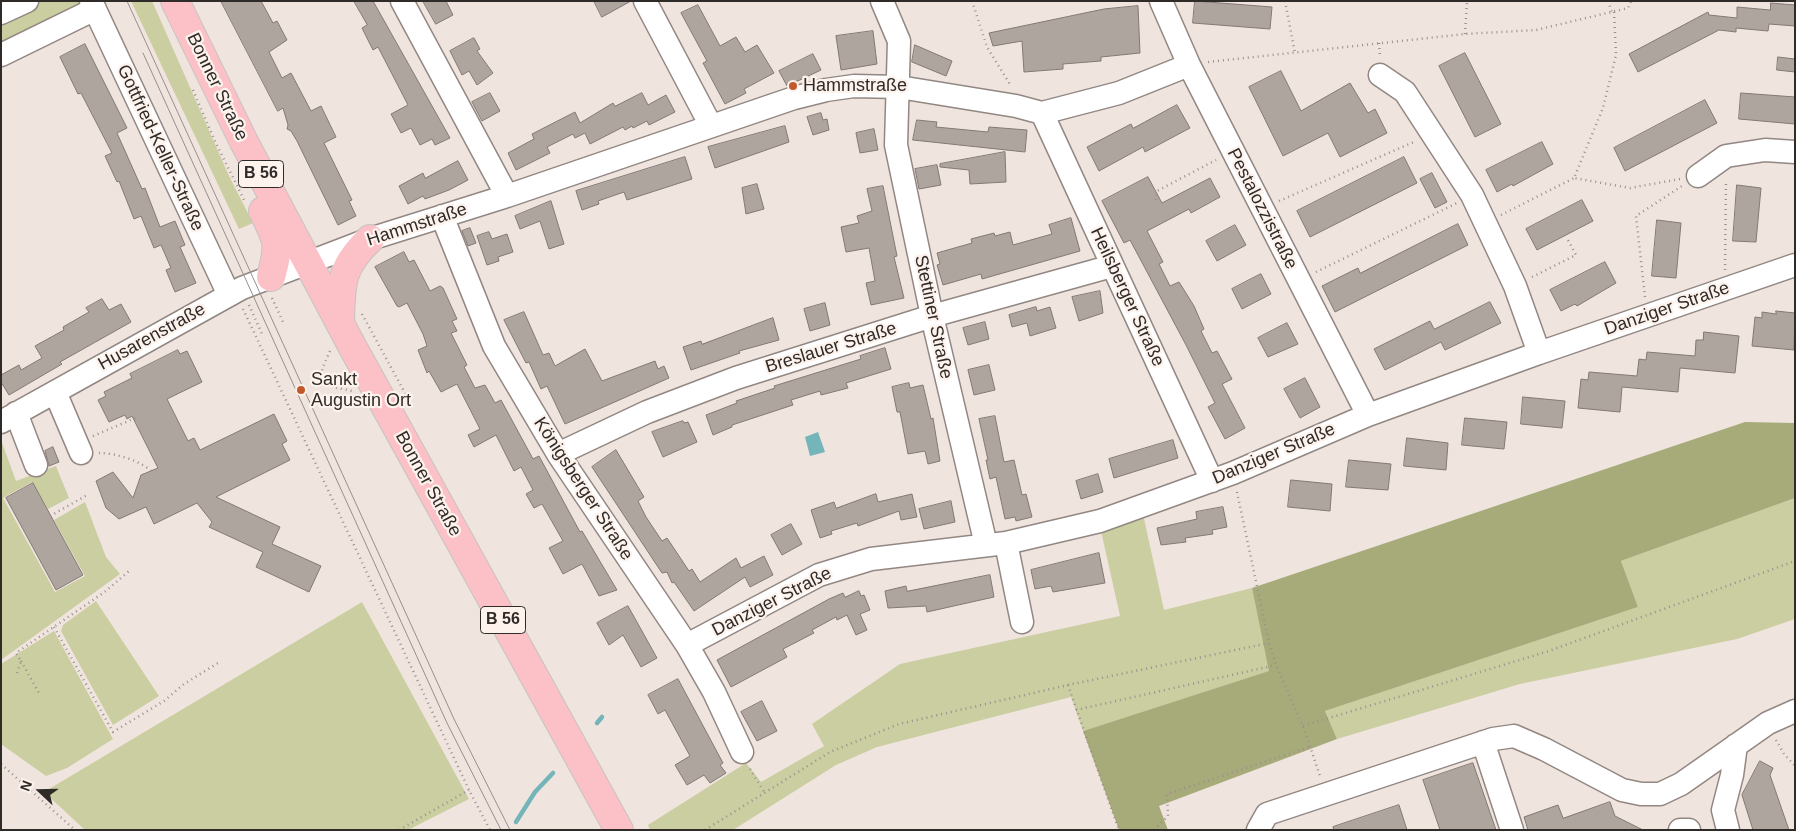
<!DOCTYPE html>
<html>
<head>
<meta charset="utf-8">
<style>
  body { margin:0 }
  #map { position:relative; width:1796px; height:831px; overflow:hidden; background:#f0e4df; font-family:Arial,sans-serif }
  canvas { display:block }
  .frame { position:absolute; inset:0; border:2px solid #2f2b29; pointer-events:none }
  .north { position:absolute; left:15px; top:766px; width:50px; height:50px; -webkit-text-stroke:4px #fdf2ec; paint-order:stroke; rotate:291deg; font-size:14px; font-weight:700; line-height:20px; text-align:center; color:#2f2b29 }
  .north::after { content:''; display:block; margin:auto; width:18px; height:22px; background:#2f2b29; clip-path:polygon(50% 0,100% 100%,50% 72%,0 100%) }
</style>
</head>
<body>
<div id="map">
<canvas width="1796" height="831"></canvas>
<div class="frame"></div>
<div class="north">N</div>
</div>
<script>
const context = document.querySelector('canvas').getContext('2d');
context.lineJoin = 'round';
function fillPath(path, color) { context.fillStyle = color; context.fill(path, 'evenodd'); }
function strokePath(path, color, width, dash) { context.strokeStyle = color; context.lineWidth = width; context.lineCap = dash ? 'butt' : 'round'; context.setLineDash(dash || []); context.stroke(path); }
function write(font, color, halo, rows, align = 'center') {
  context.font = font + ' Arial,sans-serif'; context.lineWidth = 4.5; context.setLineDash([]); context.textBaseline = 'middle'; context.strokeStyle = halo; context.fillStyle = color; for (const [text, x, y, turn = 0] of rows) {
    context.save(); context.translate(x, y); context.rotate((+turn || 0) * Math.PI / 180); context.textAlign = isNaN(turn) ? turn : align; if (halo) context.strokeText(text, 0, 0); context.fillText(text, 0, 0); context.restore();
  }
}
const green = new Path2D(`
  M39 1H83L82 6 1 49V21Z
  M131 1H152L229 176 253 223 239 229Z
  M1 440 16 481 56 466 69 498 48 509 32 482 3 498 55 592 85 576 54 520 85 502 106 557 120 574 1 660Z
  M1795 498V619L1737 639 1520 684 1337 739 1325 711 1638 607 1621 561Z
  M1143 514 1164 610 1252 588 1270 671 1083 731 1071 697 877 747 836 765 733 830H650L648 825 746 763 761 782 824 746 812 724 900 664 1120 616 1101 531Z
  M96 601 159 696 113 725 61 631 63 625Z
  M362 602 469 799 408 830H85L44 792Z
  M54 631 113 739 67 768 46 776 1 744V664Z`);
const forest = new Path2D(`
  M1745 422 1795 423V498L1621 561 1638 607 1325 711 1337 739 1159 806 1168 830H1119L1083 731 1269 671 1252 588Z`);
const water = new Path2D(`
  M818 432 825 452 810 456 805 437Z`);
const stream = new Path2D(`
  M597 723 602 717
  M516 822 535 792 553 773`);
const building = new Path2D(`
  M221 1H261L273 23 277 21 287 40 269 52 282 78 291 73 311 111 321 106 336 137 324 143 352 200 349 201 356 216 338 225 297 141 291 131 287 129 288 125 283 108 278 111Z
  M354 1H373L450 138 435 145 432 139 420 145 411 128 401 133 391 114 408 105 378 47 373 50 362 28 367 25Z
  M423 1H446L453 15 436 24Z
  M594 1H631L602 17Z
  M1195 1 1272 7 1270 29 1193 23Z
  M1771 3 1795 5V26L1769 24 1768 31 1736 28V32L1719 30 1638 72 1629 54 1708 12 1709 15 1737 18V7L1770 10Z
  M698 5 720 46 736 37 745 52 757 45 774 73 744 89 746 93 725 104 703 63 707 61 681 13Z
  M1138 6 1140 53 1101 57V61L1063 64V69L1024 72 1022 41 993 46 989 33 1104 9Z
  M873 31 877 64 841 70 836 36Z
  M474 38 480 49 477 51 493 73 477 85 469 71 462 75 450 51Z
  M85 44 127 128 117 133 142 189 145 188 160 227 175 221 185 245 180 247 196 283 175 292 166 270 171 268 161 245 154 248 141 216 134 219 119 181 117 182 105 156 112 153 81 93 78 94 60 57Z
  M915 45 952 61 946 76 912 62Z
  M1465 53 1501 124 1475 137 1439 66Z
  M813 54 821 70 787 86 779 71Z
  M1778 57 1795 59V72L1777 70Z
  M1281 71 1301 111 1350 83 1368 113 1375 109 1387 133 1340 157 1328 133 1283 156 1249 87Z
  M490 93 500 111 482 121 472 102Z
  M642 93 648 105 666 95 675 112 649 125 647 121 633 128 632 126 625 130 623 127 590 144 585 133 575 138 573 134 547 147 550 153 516 170 508 153 534 139 532 134 575 112 580 123 613 103 615 106Z
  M1741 93 1795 97V124L1739 119Z
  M1705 100 1717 123 1625 171 1614 148Z
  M1177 105 1190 128 1145 152 1143 147 1099 171 1087 147 1131 124 1133 128Z
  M821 113 823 120 827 119 829 130 813 135 807 117Z
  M917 120 937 122 936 127 988 132 989 127 1027 130 1025 152 913 140Z
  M785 126 789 142 715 168 708 147Z
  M874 129 878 150 860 153 856 133Z
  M1542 142 1553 164 1513 186 1512 184 1497 192 1486 170Z
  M1005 152 1006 182 970 184 969 170 940 167V164Z
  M685 157 692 179 627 200 624 192 598 201 599 204 582 210 576 191Z
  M1404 157 1417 183 1310 237 1297 211Z
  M458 161 468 180 449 190 425 199 423 196 408 204 399 186 423 173 425 178Z
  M937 165 941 185 919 189 915 169Z
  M1432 173 1447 202 1435 208 1420 179Z
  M1148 177 1162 203 1210 178 1220 197 1191 213 1189 209 1147 231 1163 262 1159 264 1170 286 1179 282 1194 306 1204 329 1201 331 1212 353 1217 351 1232 379 1222 384 1245 428 1225 439 1208 407 1215 403 1186 345 1130 240 1124 243 1102 201Z
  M757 184 764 209 746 214 742 188Z
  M1737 185 1761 188 1756 242 1733 241Z
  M883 186 897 256 894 257 904 298 871 305 866 283 875 281 869 248 846 252 841 227 859 223 857 216 872 211 867 189Z
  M1582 200 1593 221 1537 250 1526 229Z
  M551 201 564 244 549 249 540 221 520 229 515 216Z
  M1071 218 1080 251 982 279 981 274 943 285 937 265 940 264 937 253 972 243 971 239 994 233 995 236 1010 232 1013 245 1052 234 1049 225Z
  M1657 220 1681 223 1676 278 1652 276Z
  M1458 224 1468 245 1335 312 1322 286 1358 268 1360 273Z
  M1235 225 1246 245 1217 261 1206 241Z
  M470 228 476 243 468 246 462 231Z
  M489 232 492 239 507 234 513 252 498 257 499 261 487 265 477 236Z
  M404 252 409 262 414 260 430 291 440 286 443 288 457 319 452 321 457 331 451 333 467 365 464 367 475 388 485 385 495 403 501 400 533 459 539 456 580 532 582 531 617 590 599 596 582 564 563 574 549 548 563 541 542 504 534 508 526 494 533 490 521 467 514 471 496 435 474 447 468 435 480 429 457 384 441 392 429 371 427 373 418 350 427 346 423 334 407 303 399 307 397 306 375 267Z
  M1605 262 1616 283 1577 306 1575 304 1561 311 1550 290Z
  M1261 274 1271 294 1242 309 1232 289Z
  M1100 291 1103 313 1079 321 1072 297Z
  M102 299 109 310 121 304 131 322 60 362 62 364 9 395 1 382V375L19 365 21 370 42 358 35 346 64 330 63 327 89 312 86 308Z
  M1490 302 1501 323 1445 350 1441 342 1385 370 1374 349 1430 321 1434 329Z
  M825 303 830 325 810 331 804 309Z
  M1036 307 1037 311 1050 307 1056 328 1030 336 1027 323 1012 327 1009 315Z
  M1776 311 1795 313 1794 350 1752 346 1755 317 1762 318V312L1776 314Z
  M524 312 543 355 549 353 555 366 585 349 602 381 655 361 658 369 664 366 669 378 565 424 547 386 541 389 529 362 526 363 504 320Z
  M773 318 779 340 739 351 740 353 691 370 683 347 701 341 702 344Z
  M985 322 989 339 968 345 963 328Z
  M1287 323 1298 344 1268 357 1258 338Z
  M1704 332 1739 336 1735 373 1680 368 1678 392 1622 387 1620 412 1578 408 1581 379 1588 380 1589 372 1637 376 1639 359 1646 360 1647 352 1695 356 1696 340H1703Z
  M885 348 891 369 846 383 848 388 821 395 820 391 791 400 793 405 732 425V427L713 435 706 415 737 403 736 401 775 388 774 386 861 359 860 356Z
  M178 350 180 354 187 351 202 382 167 399 188 441 194 438 200 450 274 414 287 441 282 444 290 460 216 497 280 527 272 544 321 566 309 592 256 567 263 552 209 527 212 522 197 503 154 524 146 507 119 519 106 508 96 481 113 472 133 498 141 475 158 468 132 416 127 419 125 415 109 422 98 400 106 396 104 392 132 378 130 374Z
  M989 365 995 390 974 395 968 370Z
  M1305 378 1320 407 1300 418 1284 389Z
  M909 383 910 388 923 385 931 419 933 418 940 461 928 464 925 451 908 454 900 412H897L892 387Z
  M1523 397 1565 401 1562 428 1521 424Z
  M995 416 1004 462 1014 460 1022 495 1026 494 1032 517 1016 521 1015 517 1005 519 996 477 990 479 986 460H988L979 419Z
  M1465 418 1507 422 1504 449 1462 445Z
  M683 421 684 423 688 422 697 442 663 457 652 432Z
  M1407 438 1448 443 1446 470 1404 466Z
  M1173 440 1178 458 1114 478 1109 459Z
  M53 447 59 462 49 466 45 451Z
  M616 450 644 497 638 501 646 517 662 541 667 538 689 571 692 569 700 582 736 558 741 568 764 556 773 575 750 587 745 577 694 611 674 582 672 583 667 572 662 573 592 467Z
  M1349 460 1391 464 1388 490 1346 487Z
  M1098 474 1103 492 1081 499 1076 481Z
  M1291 480 1332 484 1330 511 1288 507Z
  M33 483 83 575 56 590 6 498Z
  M876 494 878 502 912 494 917 517 901 520 899 511 858 526 857 523 831 531 832 534 820 538 811 510 834 502 836 508Z
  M951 501 955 522 924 529 919 509Z
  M1223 507 1227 527 1212 530 1213 534 1185 538 1186 542 1161 545 1157 528 1197 519 1196 512Z
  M791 524 802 544 782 555 771 535Z
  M1099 553 1105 583 1053 592 1051 586 1035 589 1031 570Z
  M990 575 994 597 927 612 926 606 888 608 885 591 906 586 907 591Z
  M859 591 861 596 864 595 870 610 860 614 867 630 856 635 847 615 837 620 836 617 812 630 814 633 783 649 787 657 731 687 717 660 829 599 843 593 845 597Z
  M628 606 657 658 641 667 623 635 609 645 597 623Z
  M678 679 723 763 720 765 726 773 710 783 704 775 687 785 675 765 690 756 665 710 658 714 648 695Z
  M762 701 777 731 757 741 741 712Z
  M1760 761 1773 768 1770 775 1789 830H1753L1742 795Z
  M1473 763 1496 830H1440L1423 780Z
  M1610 802 1615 816 1643 830H1528L1524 817 1558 805 1563 818Z
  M1399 805 1407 830H1334L1333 827Z`);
const path = new Path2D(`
  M972 1 987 47 1011 86
  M1285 1 1295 53
  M1608 1 1612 13
  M1614 12 1616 55 1603 108 1574 178 1630 188 1680 179
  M1465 34 1467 1
  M1379 43 1380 57
  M1208 62 1465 34 1536 30 1628 8 1631 1
  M193 90 214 139 244 200
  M1156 200 1157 191 1216 160
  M1279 201 1416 141
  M1501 215 1574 178
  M1725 270 1726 180
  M1316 272 1457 203
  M1532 277 1576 255 1568 240
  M1645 297 1636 216 1682 186
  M272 298 283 322
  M249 305 262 334
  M243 309 469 790 490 830
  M362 314 412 406
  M330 351 322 369 323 378 334 387 352 391
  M314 383 323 378
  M93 436 138 417
  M99 453C115 453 139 460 151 471
  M1237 492 1269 643 1276 665 1303 726 1320 776
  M50 516 89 494
  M54 627 113 732 164 701 184 684 218 663
  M21 661 39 693
  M17 673 21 661 16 653 106 591 129 571
  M1068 685 1119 830
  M1076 710 1276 665
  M1303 726 1549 651 1795 561
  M1776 740 1784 754 1795 766
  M1 764 75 830
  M750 769 764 792
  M399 830 469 790
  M705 830 830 752 899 724 1068 685 1269 643
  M1154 830 1168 816 1167 794 1310 747`);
const minor = new Path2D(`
  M91 1 229 295
  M402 1 507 196
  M645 1 711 126
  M882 1 899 41 896 145 932 316 986 545
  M1161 1 1189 65 1368 415
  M1 13 27 1
  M1 55 95 9
  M1042 113 1212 481
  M1698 176 1726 156 1765 150 1795 152
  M442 216 494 346 558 454 687 645 714 692 742 752
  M1539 353 1795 265
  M55 392 81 453
  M16 413 36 465
  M1 422 242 288 370 239 507 196 794 98 826 90 854 86 899 87 1016 106 1042 113 1119 93 1189 65
  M558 454 647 412 736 378 932 316 1112 266
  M1006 543 1022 622
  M687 645 819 575 871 559 1006 543 1100 521 1233 473 1368 415 1539 353 1515 286 1472 195 1405 92 1380 75
  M1483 742 1512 830
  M1258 830 1267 814 1493 739 1514 736 1544 749 1622 790 1641 794H1660L1681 784 1768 723 1795 711
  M1680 830H1689
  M1728 830 1723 810 1732 775 1736 745`);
const major = new Path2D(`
  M175 1 244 142 352 346 619 830
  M263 211C278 241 280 244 271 277
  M340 323C341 284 340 267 370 239`);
const tram = new Path2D(`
  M127 1 454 719 510 830
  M143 53 447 723 501 830`);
const markers = [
  [793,86,5,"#c05a2d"],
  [301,390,5,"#c05a2d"]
];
const shields = [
  [261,174,45],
  [503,620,45]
];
const shieldNames = [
  ["B 56",261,174],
  ["B 56",503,620]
];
const poiNames = [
  ["Hammstraße",803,86],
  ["Sankt",311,380],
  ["Augustin Ort",311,401]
];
const streetNames = [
  ["Bonner Straße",217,87,64],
  ["Gottfried-Keller-Straße",160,148,65],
  ["Pestalozzistraße",1262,209,63],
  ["Hammstraße",417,225,-18],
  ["Heilsberger Straße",1127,297,65],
  ["Danziger Straße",1667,309,-19],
  ["Stettiner Straße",933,317,78],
  ["Husarenstraße",152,337,-29],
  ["Breslauer Straße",831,348,-17],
  ["Danziger Straße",1274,454,-23],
  ["Bonner Straße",428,484,61],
  ["Königsberger Straße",583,489,57],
  ["Danziger Straße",772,602,-27]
];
fillPath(green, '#cacea0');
fillPath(forest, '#a7ab7a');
fillPath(water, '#74b5b9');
strokePath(stream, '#74b5b9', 4.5);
fillPath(building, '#afa59f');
strokePath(building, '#837974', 1);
strokePath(minor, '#928782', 25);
strokePath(major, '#c5c4c3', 30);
strokePath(path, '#99908d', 2.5, [1, 4]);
strokePath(minor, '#fff', 22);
strokePath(major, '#fcc0c7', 28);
strokePath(tram, '#978f8b', 1);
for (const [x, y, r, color] of markers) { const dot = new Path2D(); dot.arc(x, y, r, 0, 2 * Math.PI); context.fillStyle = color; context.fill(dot); strokePath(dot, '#fdf2ec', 2); }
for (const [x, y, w] of shields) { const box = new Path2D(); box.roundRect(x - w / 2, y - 13.5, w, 27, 4); context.fillStyle = '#fdf2ec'; context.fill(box); strokePath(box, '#2f2b29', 1); }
write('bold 16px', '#2f2b29', null, shieldNames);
write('18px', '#2f2b29', '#fdf2ec', poiNames, 'left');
write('18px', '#2f2b29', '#fdf2ec', streetNames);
</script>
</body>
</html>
